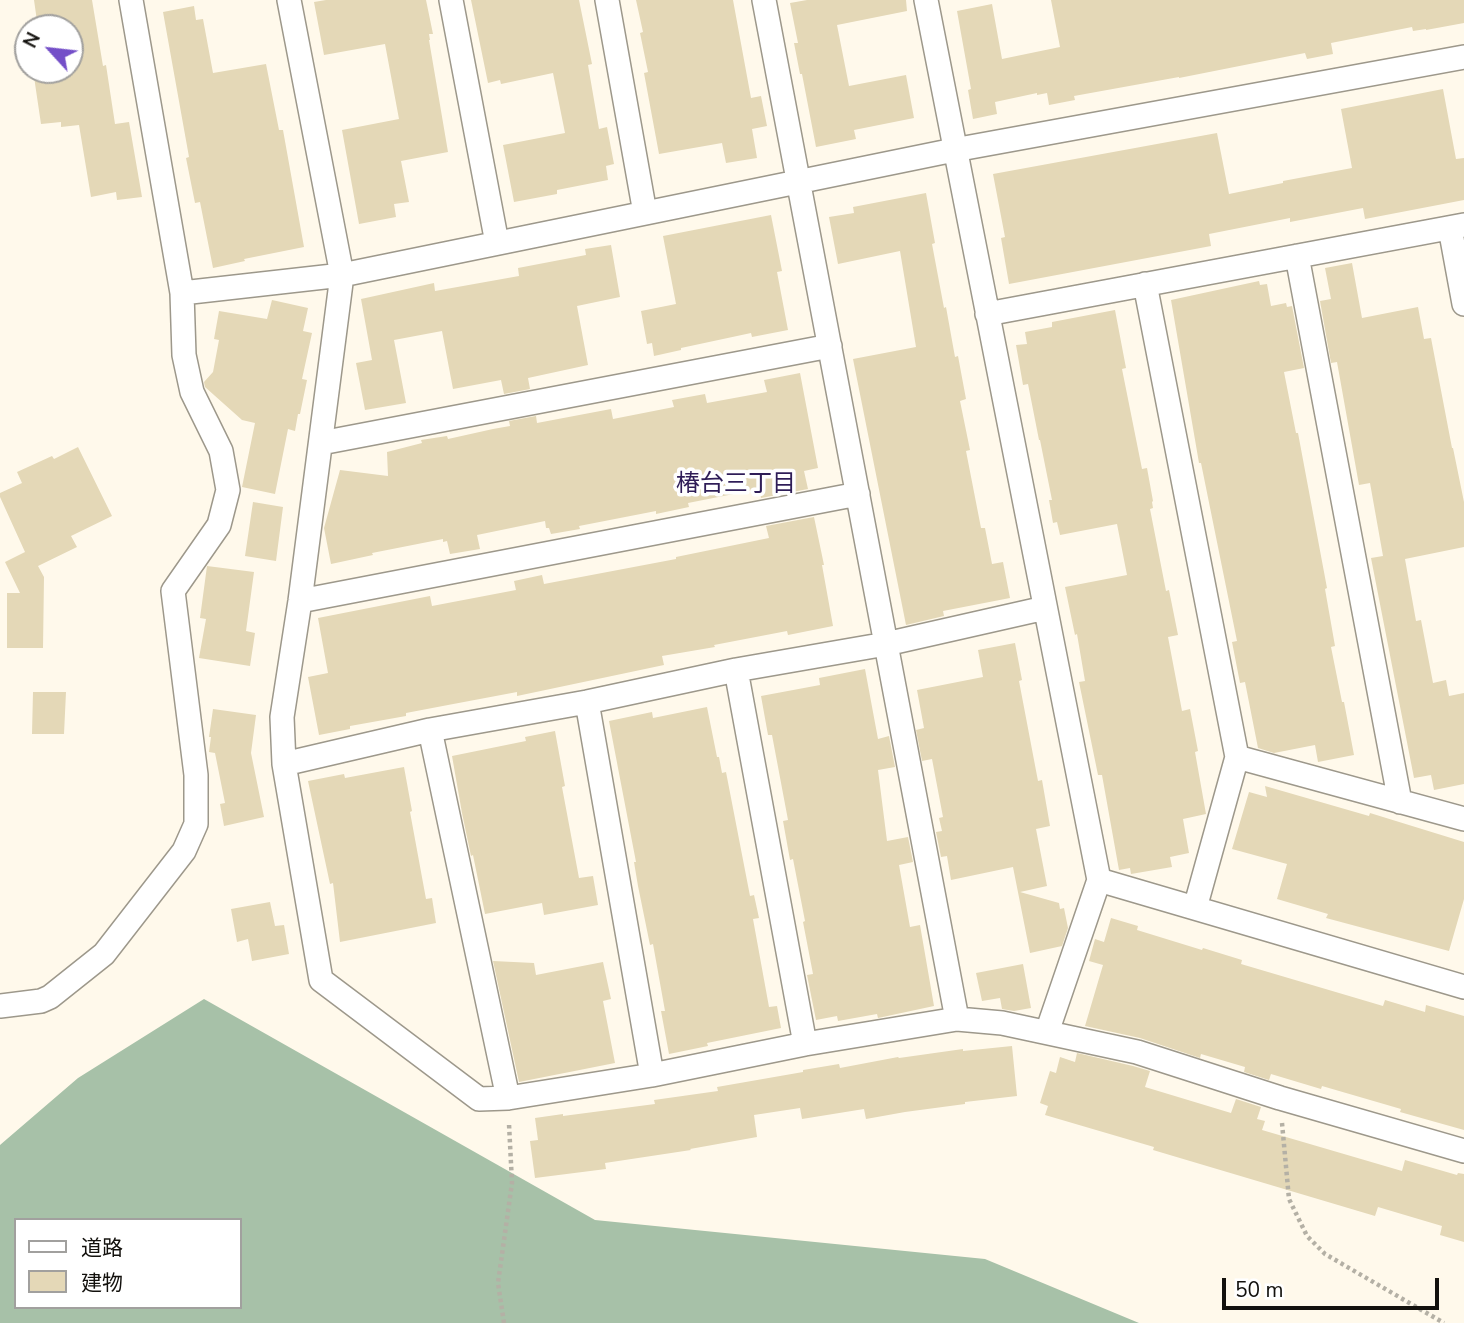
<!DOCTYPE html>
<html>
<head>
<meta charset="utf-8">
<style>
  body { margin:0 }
  #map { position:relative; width:1464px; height:1323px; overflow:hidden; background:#fff9eb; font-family:"Nunito Sans","Noto Sans JP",sans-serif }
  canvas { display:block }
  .legend { position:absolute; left:14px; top:1218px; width:228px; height:91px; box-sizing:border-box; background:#fff; border:2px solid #a1a09e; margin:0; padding:9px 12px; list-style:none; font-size:21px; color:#13110d }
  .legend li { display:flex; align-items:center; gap:14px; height:35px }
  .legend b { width:35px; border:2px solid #a1a09e }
  .north { position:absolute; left:14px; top:14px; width:70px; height:70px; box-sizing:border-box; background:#fff; border:2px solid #a1a09e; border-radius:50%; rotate:297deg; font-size:19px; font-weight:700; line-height:28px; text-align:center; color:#13110d }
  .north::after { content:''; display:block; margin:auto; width:24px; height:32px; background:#744fc8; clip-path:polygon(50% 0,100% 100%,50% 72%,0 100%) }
  .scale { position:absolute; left:1222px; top:1278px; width:217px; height:32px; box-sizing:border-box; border:4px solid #13110d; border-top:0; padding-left:9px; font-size:21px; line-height:24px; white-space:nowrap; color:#13110d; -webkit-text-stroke:5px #fff; paint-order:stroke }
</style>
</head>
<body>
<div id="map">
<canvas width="1464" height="1323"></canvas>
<ul class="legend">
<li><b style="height:9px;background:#fff"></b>道路</li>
<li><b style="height:19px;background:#e4d8b7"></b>建物</li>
</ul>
<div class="north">N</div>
<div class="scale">50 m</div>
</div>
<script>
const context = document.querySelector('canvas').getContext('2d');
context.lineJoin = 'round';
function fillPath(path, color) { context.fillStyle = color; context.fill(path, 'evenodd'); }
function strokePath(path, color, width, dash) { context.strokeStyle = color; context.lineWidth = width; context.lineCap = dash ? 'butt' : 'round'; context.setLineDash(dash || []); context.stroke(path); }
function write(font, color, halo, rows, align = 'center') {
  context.font = font + ' "Nunito Sans","Noto Sans JP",sans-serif'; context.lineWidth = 7; context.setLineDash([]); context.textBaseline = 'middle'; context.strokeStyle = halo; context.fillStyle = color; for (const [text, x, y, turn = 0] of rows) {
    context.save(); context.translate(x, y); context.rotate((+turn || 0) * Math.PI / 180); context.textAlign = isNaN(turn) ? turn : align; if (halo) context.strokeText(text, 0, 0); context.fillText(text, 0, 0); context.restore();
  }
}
const forest = new Path2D(`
  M204 999 595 1220 985 1259 1139 1323H0V1145L78 1078ZM16 1220H240V1307H16Z`);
const building = new Path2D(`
  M34 0H92L103 66 106 65 115 124 129 122 142 197 117 200 116 192 91 197 79 125 61 127V122L41 124 33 70H70V28H38Z
  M326 0H426L433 34H429L430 40H429L448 152 401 161 409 202 394 204 396 217 359 224 342 130 399 119 385 44 324 55 314 2Z
  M471 0H579L592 64 588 65 599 129 607 127 614 164 606 166 608 180 557 190V194L514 202 503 145 565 133 553 73 501 84 500 80 488 83Z
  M636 0H733L751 98 761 96 767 126 752 129 757 158 726 163 722 143 659 154 644 73 648 72 640 33 643 32Z
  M807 0H906L907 11 837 25 849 86 906 75 914 118 854 130 856 139 816 147 802 74H800L794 43H798L790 3Z
  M1051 0H1464V23L1426 30V29L1413 31 1412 27 1331 43 1333 54 1307 59 1305 53 1179 78V77L1074 96 1075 100 1049 105 1047 93 1037 95V93L995 102 997 114 973 119 968 90 971 89 957 11 992 4 1002 59 1060 47Z
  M194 6 196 20 203 19 213 73 266 64 279 130H283L304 247 244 259 245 261 213 268 200 202 195 203 186 158 189 157 163 12Z
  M1443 89 1456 159 1464 158V200L1365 219 1363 208 1290 222V218L1209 234 1211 246 1009 284 1001 238 1005 237 993 174 1217 133 1229 194 1283 183V181L1352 168 1341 109Z
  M926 193 935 243 932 244 944 308 946 307 955 357 958 356 966 399 960 401 970 450 966 451 981 528H985L992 564 1003 562 1010 598 943 611 944 616 906 625 853 359 916 347 900 251 838 264 829 217 854 213 853 207Z
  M771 215 782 271 777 272 788 330 752 337 751 333 681 348V350L654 356 652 343 647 344 641 311 676 304 663 236Z
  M611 245 620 297 577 306 588 365 528 378 530 389 504 394 501 380 453 389 442 331 394 340 406 403 365 410 356 363 372 360 361 299 434 283 435 291 519 276 518 268 586 255 585 249Z
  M1352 263 1362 318 1418 307 1424 339 1431 338 1452 448H1453L1464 502V547L1405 559 1416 621 1421 620 1433 683 1446 680 1449 696 1464 693V784L1434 790 1431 775 1414 778 1371 558 1383 556 1370 483 1359 485 1337 362 1331 363 1320 301 1331 299 1325 268Z
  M1259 281 1260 285 1267 284 1271 306 1286 303 1287 307 1292 306 1304 368 1284 372 1296 433H1298L1327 588 1325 589 1335 646 1331 647 1342 702H1344L1354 755 1318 762 1315 745 1274 753 1258 748 1245 682 1240 683 1232 642 1237 641 1201 463H1199L1171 300Z
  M272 300 308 308 303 331 312 333 302 379 307 380 300 414H298L295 431 288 429 275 494 242 487 255 423 242 420 205 387 204 382 213 372 219 340 214 339 219 311 267 319Z
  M1115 310 1126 368 1122 369 1142 469 1147 468 1153 501 1152 502 1153 508 1150 509 1166 591 1169 590 1178 635 1168 637 1182 711 1190 709 1198 751 1195 752 1206 814 1183 819 1189 853 1170 857 1172 867 1131 874 1130 868 1119 870 1102 775H1098L1079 682 1085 681 1077 634 1075 635 1065 587 1127 575 1117 524 1060 535 1057 522 1053 523 1049 500H1052L1040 440H1039L1028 384 1023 385 1016 345 1027 344 1025 332 1052 327V322Z
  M800 373 818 468 804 471 808 489 761 498 759 489 688 503 689 507 656 514V511L579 526 580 529 551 534 549 528H546L545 521 477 535 480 549 450 554 447 541 443 542V539L372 553 373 555 331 564 324 528 340 470 388 476 387 452 422 443 421 440 447 436 448 439 493 429 510 426 509 421 536 416 537 423 611 409 613 419 674 407 672 400 705 394 707 403 767 392 764 380Z
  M78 447 112 516 71 536 77 547 38 566 44 577 43 648H7V593H20L5 562 25 552 0 497V493L22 483 17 472 52 456 54 459Z
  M253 502 283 507 276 561 245 556Z
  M814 517 824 565H822L833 626 788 635 787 631 714 645 715 647 662 656 664 665 517 696V692L448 705 406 713V716L350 726V729L319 735 308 677 328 673 318 618 430 596 432 606 516 590 514 581 542 575 544 584 676 559V557L769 538 766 526Z
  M207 566 254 572 246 631 255 633 250 666 199 658 206 619 200 618Z
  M1015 643 1022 680 1019 681 1038 781 1042 780 1050 826 1036 829 1047 886 1020 892 1059 903 1060 909 1064 908 1068 928 1062 946 1030 953 1013 867 951 880 947 856 941 857 936 832 942 831 939 818 943 817 932 759 922 761 916 730 924 728 917 690 983 677 978 650Z
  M865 669 878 739 889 736 895 767 878 770 887 841 908 837 913 862 899 865 910 927 920 925 934 1006 878 1018 877 1014 838 1021 837 1016 816 1020 807 975 813 974 803 922 805 921 793 859 790 860 783 821 788 820 772 735H768L761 696 820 685 819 678Z
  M33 692H66L64 734H32Z
  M707 707 717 757H719L722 773 726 772 750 896 754 895 759 918 753 919 769 1007 777 1006 781 1028 707 1043 708 1046 669 1054 661 1011H665L653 944 650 945 638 886 634 862H636L609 721 652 712 653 718Z
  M213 709 256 715 251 753 264 817 224 826 220 804 225 803 215 753 209 752 211 737H209Z
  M555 731 565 786 562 787 579 878 593 876 598 905 544 915 542 903 485 914 473 855 471 856 462 813 452 756 516 743 526 741 525 737Z
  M404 767 412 811 410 812 426 899 432 898 436 923 340 942 333 883 330 884 308 781 344 774 345 778Z
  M1265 786 1369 816 1370 813 1464 842V899L1449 951 1326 918 1328 914 1277 899 1287 864 1232 849 1249 792 1267 797Z
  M270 902 275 926 284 925 289 954 252 961 248 939 237 942 231 909Z
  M1111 918 1138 926 1137 930 1202 950 1203 948 1242 960 1241 964 1383 1006 1385 1000 1425 1012 1426 1005 1464 1016V1130L1400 1112 1401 1109 1322 1086 1321 1089 1271 1074 1269 1080 1244 1072 1245 1067 1201 1054 1200 1058 1140 1038 1085 1026 1103 965 1089 961 1095 939 1104 942Z
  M493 961 534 963 536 975 603 962 611 999 603 1001 615 1063 519 1082Z
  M1023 964 1031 1008 1014 1011 1002 1009 1000 998 982 1001 976 973Z
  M1012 1046 1017 1096 965 1102V1104L905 1112 866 1119 864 1109 802 1119 800 1108 754 1115 757 1137 690 1149 691 1150 605 1163 606 1169 535 1178 530 1141 538 1140 535 1118 563 1114V1116L655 1104 654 1100 718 1091 717 1087 803 1072V1070L839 1064 840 1068 898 1057 899 1058 963 1049V1051Z
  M1077 1053 1133 1066 1150 1071 1145 1087 1231 1113 1236 1099 1261 1107 1257 1119 1265 1121 1262 1130 1402 1171 1405 1160 1457 1175 1458 1173 1464 1174V1242L1440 1235 1442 1226 1378 1207 1375 1216 1153 1150 1154 1147 1045 1115 1048 1106 1040 1103 1050 1071 1056 1073 1060 1057 1075 1062Z`);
const path = new Path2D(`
  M1282 1123 1289 1199 1307 1236 1325 1254 1444 1323
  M504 1323 498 1283 512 1183 509 1124`);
const street = new Path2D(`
  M289 0 342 275 300 601 282 717 284 764 321 980 479 1099 508 1098 652 1075 805 1044 957 1019 1002 1023 1137 1052 1280 1098 1464 1151
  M451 0 497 243
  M607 0 645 213
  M764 0 957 1019
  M926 0 1099 880 1047 1032
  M1450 228 1464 304
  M1297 256 1400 802
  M1145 284 1237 757 1195 908
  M182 293 342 275 954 150 1464 57
  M987 314 1464 225
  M321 443 830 346
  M300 601 858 494
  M736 670 805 1044
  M587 702 652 1075
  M430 730 508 1098
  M1237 757 1464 819
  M284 764 430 730 587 702 736 670 886 644 1045 608
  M1099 880 1464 987
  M0 1006 41 1001 50 997 104 954 184 851 196 824V775L173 591 219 525 228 490 221 451 192 392 184 355 182 293 131 0`);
const neighbourhoodNames = [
  ["椿台三丁目",736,485]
];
fillPath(forest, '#a7c1a8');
fillPath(building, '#e4d8b7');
strokePath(street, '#9d988b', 26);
strokePath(path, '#b4b0a5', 4.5, [3.5, 3.5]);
strokePath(street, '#fff', 23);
write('24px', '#2f1d57', '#fff', neighbourhoodNames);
</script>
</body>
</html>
